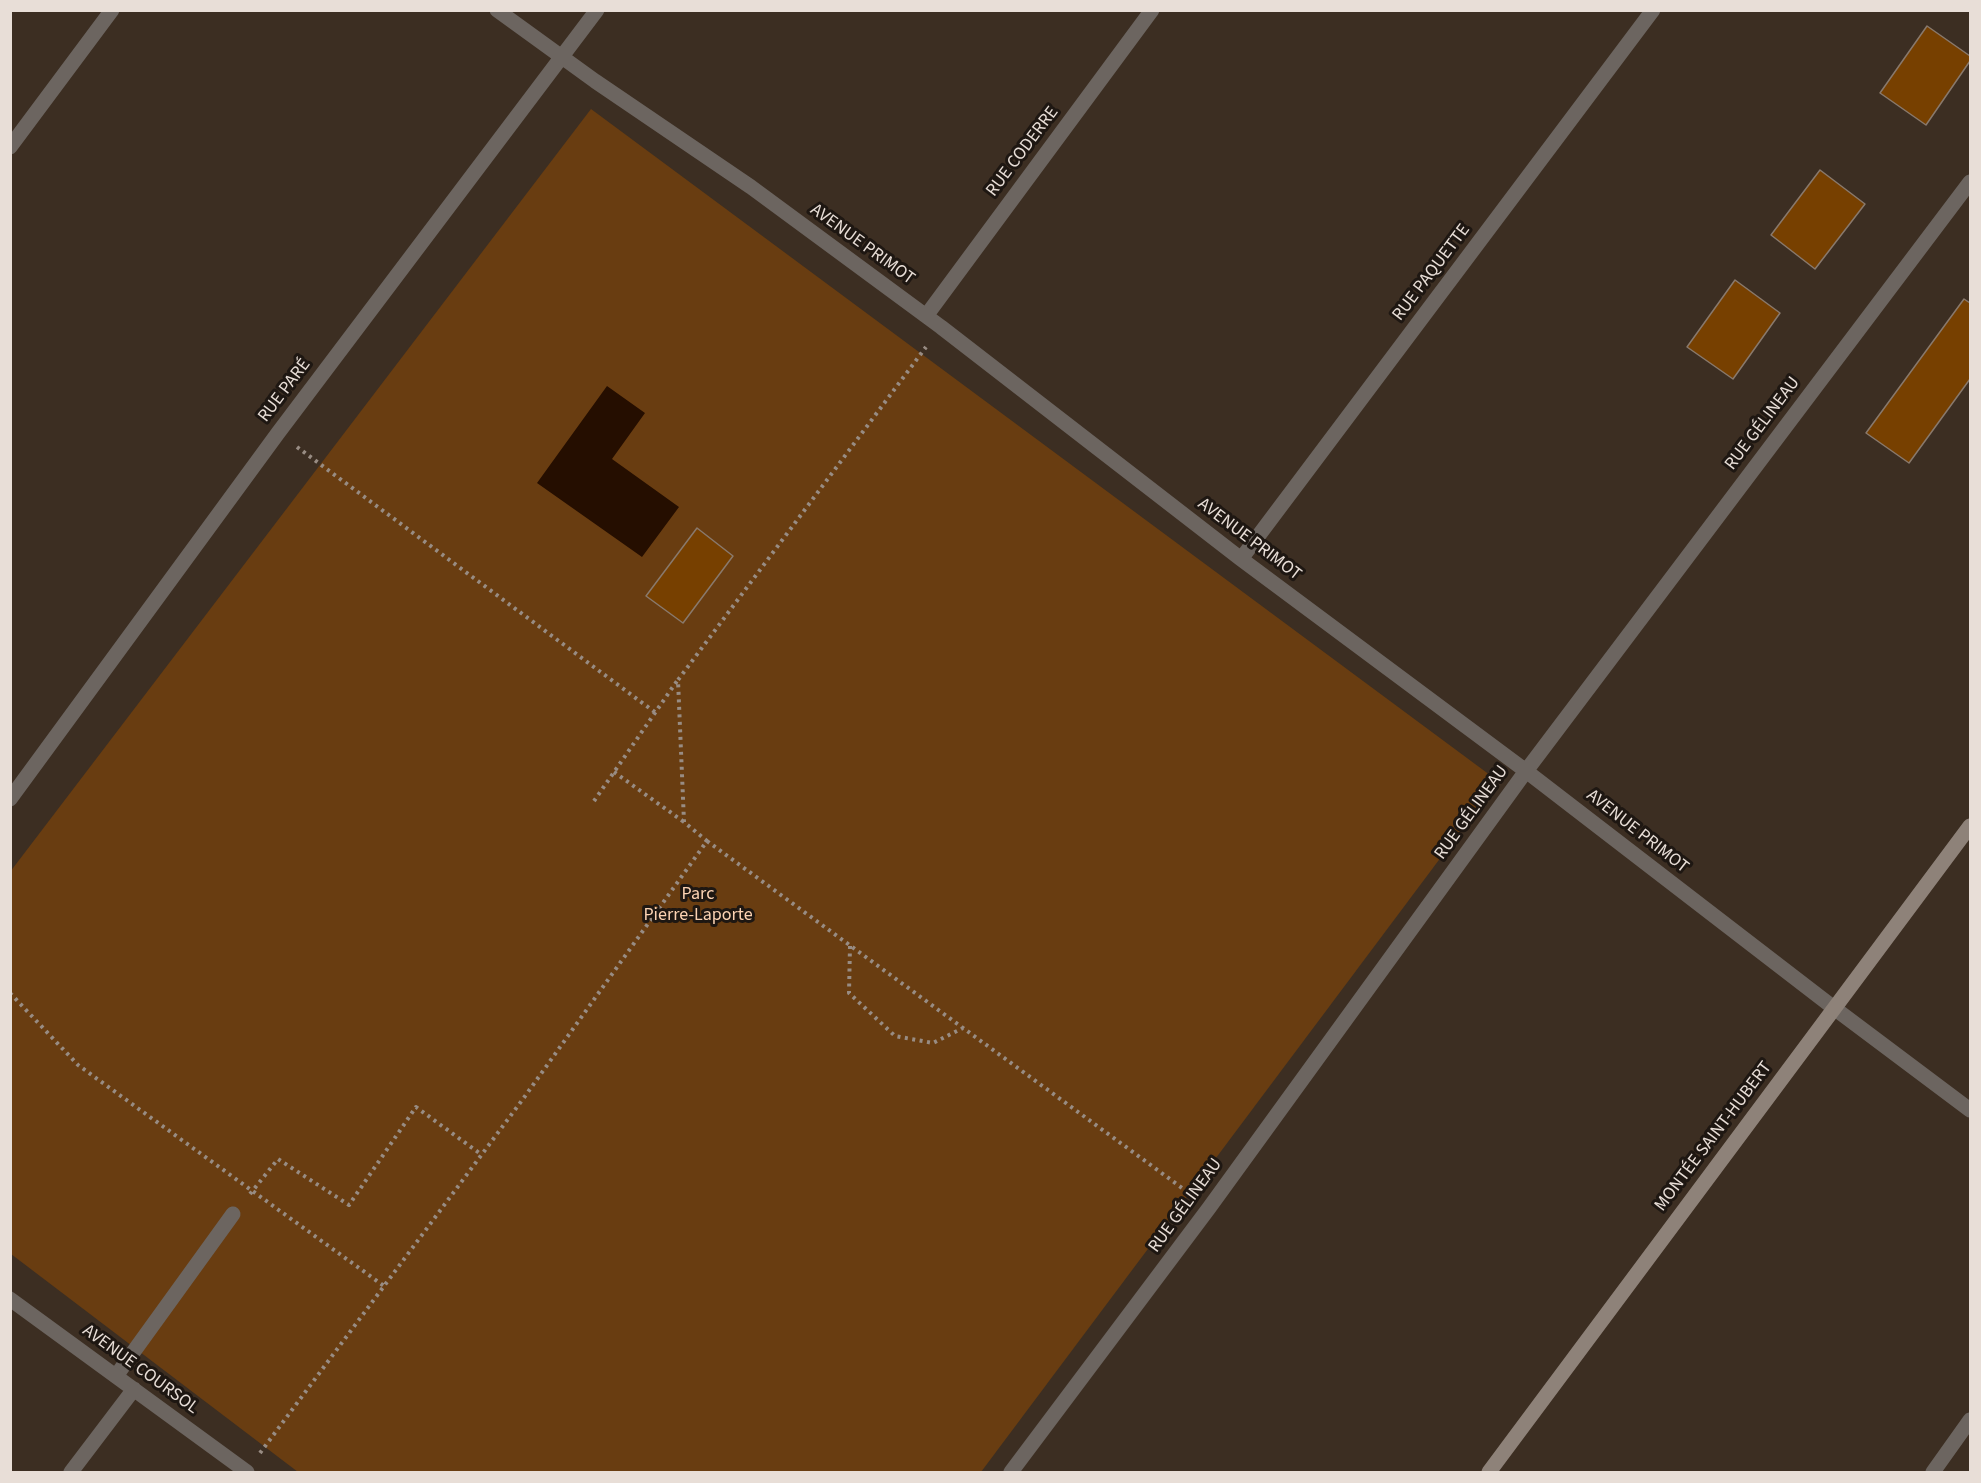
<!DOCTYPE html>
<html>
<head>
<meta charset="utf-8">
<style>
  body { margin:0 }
  #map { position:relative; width:1981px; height:1483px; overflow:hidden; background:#3c2e22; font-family:"Source Sans 3",sans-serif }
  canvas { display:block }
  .frame { position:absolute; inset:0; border:12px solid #e8ded7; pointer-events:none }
</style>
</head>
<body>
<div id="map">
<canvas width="1981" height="1483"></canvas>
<div class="frame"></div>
</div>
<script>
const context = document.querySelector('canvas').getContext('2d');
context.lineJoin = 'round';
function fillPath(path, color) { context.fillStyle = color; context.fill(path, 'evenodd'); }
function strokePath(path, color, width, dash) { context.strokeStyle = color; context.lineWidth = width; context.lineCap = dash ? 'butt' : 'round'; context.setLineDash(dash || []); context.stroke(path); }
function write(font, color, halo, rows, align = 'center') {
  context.font = font + ' "Source Sans 3",sans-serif'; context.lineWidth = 6; context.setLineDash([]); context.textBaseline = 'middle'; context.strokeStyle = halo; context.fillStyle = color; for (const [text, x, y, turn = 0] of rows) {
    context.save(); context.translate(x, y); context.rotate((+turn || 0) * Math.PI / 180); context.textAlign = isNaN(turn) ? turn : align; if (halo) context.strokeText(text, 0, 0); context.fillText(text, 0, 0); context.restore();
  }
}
const green = new Path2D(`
  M591 109 1498 781 981 1472H298L11 1254 10 872Z`);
const water = new Path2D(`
  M607 386 645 413 612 459 679 507 642 557 537 483Z`);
const building = new Path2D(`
  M1927 26 1970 56V61L1926 125 1880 93Z
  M1820 170 1865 204 1815 269 1771 235Z
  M1735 280 1780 313 1733 379 1687 347Z
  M1964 299 1970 303V379L1909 463 1866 433Z
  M697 528 733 556 683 623 646 596Z`);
const path = new Path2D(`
  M297 447 656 713
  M614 772 684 822
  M594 801 677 681
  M707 841 1189 1193
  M850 946 849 993 895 1036 933 1043 963 1028
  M10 993 78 1065 384 1286
  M250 1194 278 1159 349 1205 416 1107 482 1155
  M260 1453 523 1099 707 841 684 822 678 680 926 347`);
const lane = new Path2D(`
  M116 1376 233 1214`);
const street = new Path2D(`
  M497 10 595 81 751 187 941 327 1241 559 1526 771 1834 1008 1970 1110
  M10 147 112 10
  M926 316 1152 10
  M1241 559 1653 10
  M10 799 278 433 597 10
  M10 1299 247 1472
  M71 1472 134 1389
  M1011 1472 1209 1208 1526 771 1970 182
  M1933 1472 1970 1420`);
const secondary = new Path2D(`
  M1489 1472 1970 826`);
const streetNames = [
  ["RUE CODERRE",1023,152,-53],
  ["AVENUE PRIMOT",862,245,36],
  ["RUE PAQUETTE",1432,273,-53],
  ["RUE PARÉ",285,391,-53],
  ["RUE GÉLINEAU",1763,424,-53],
  ["AVENUE PRIMOT",1249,540,37],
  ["RUE GÉLINEAU",1472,813,-54],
  ["AVENUE PRIMOT",1637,832,38],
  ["MONTÉE SAINT-HUBERT",1714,1137,-53],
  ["RUE GÉLINEAU",1186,1206,-54],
  ["AVENUE COURSOL",140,1370,36]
];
const parkNames = [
  ["Parc",698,895],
  ["Pierre-Laporte",698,916]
];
fillPath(green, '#693d11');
fillPath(water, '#250e00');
fillPath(building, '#774000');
strokePath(building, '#89796c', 1.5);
strokePath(path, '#988c83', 4, [3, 4.5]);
strokePath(lane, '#6c6560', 15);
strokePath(street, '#6c6560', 15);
strokePath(secondary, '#8e8279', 15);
write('18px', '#e8ded7', '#1e1712', streetNames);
write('18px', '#fcd3b3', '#1e1712', parkNames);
</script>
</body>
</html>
